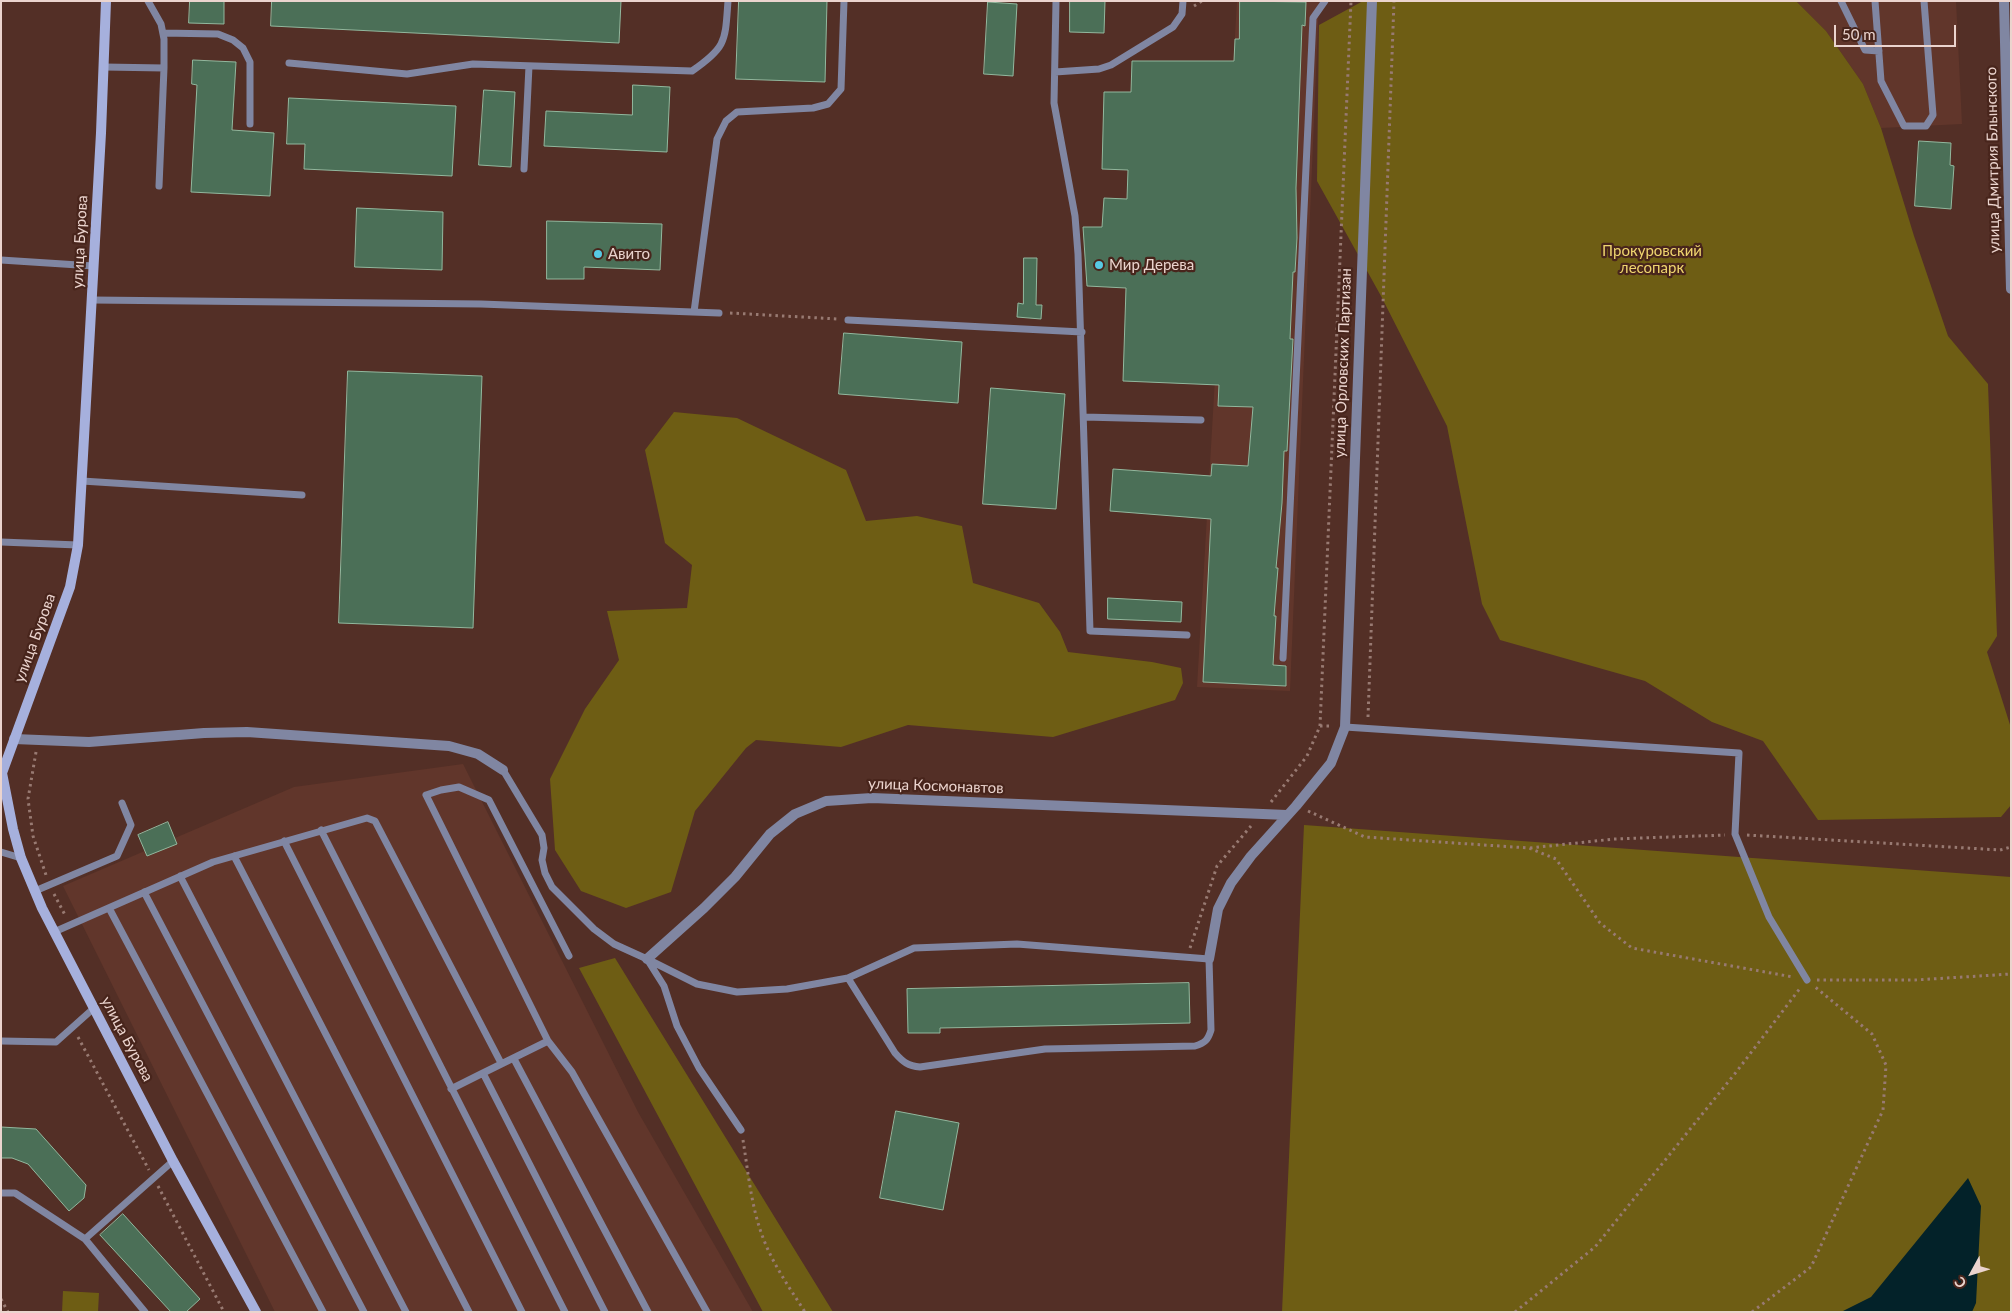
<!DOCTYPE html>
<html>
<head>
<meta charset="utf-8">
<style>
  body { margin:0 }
  #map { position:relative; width:2012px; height:1313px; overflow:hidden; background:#532f26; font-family:Lato,sans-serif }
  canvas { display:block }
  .frame { position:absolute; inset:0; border:2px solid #ebd4ce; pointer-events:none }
  .north { position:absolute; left:1947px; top:1248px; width:50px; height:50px; -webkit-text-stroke:4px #48251c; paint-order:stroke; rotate:231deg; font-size:14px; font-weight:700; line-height:20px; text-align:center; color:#ebd4ce }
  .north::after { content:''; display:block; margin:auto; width:18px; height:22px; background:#ebd4ce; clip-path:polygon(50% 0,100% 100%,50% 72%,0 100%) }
  .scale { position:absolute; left:1834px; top:25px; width:122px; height:22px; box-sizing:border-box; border:2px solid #ebd4ce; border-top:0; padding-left:6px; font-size:15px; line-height:18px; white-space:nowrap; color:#ebd4ce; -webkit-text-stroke:4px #48251c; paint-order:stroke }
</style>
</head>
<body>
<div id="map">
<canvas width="2012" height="1313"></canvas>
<div class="frame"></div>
<div class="north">С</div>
<div class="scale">50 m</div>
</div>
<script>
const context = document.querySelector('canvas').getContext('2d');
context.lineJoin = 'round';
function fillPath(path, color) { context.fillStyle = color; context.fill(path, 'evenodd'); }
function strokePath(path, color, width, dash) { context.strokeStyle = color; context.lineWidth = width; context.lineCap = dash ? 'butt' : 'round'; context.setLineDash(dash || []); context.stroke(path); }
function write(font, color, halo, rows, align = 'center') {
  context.font = font + ' Lato,sans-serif'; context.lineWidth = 4.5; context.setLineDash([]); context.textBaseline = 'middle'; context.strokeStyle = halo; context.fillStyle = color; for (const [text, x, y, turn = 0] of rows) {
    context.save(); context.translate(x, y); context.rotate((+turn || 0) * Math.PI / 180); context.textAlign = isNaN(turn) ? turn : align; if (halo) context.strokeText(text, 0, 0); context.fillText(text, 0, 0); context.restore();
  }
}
const built = new Path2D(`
  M1237 1H1319L1290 691 1197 687Z
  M1796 1H1956L1962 124 1881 128 1863 84 1826 31Z
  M463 764 638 1112 753 1312H275L63 886 294 787Z`);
const green = new Path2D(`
  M1363 1H1796L1826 31 1863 84 1881 128 1914 236 1948 336 1988 384 1997 636 1987 652 2011 728V805L2001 817 1818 820 1763 741 1712 722 1645 681 1500 640 1482 604 1447 426 1381 296 1317 181 1319 25Z
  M674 412 737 418 846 470 866 521 917 516 962 526 973 583 1039 603 1060 632 1068 652 1152 662 1181 668 1183 683 1175 700 1053 737 908 725 841 747 756 740 746 748 695 811 671 892 626 908 581 891 555 850 550 779 585 709 619 660 607 611 687 608 692 565 665 543 645 450Z
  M1304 825 2011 877V1312H1282Z
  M615 958 833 1312H763L579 968Z
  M63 1291 99 1293 98 1312H62Z`);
const water = new Path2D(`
  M1968 1178 1981 1206 1976 1303 1972 1312H1841L1871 1297Z`);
const building = new Path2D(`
  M190 1H224V24L189 23Z
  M272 1H621L619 43 271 26Z
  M739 1H827L825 82 736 79Z
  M1070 1H1105L1104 33 1070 32Z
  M1240 1 1306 2 1305 26 1302 25 1296 188 1297 238 1295 272H1293L1290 339H1293L1287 451H1284L1282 503 1276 568H1278L1274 616H1276L1273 665 1286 666V686L1203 682 1211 519 1110 511 1113 469 1211 476 1212 464 1248 466 1253 407 1218 406 1219 385 1123 381 1126 288 1087 286 1083 227H1102L1104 198 1127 199 1128 170 1102 169 1104 92H1131L1132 61H1234L1235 39H1239Z
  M988 2 1017 4 1013 76 984 74Z
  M193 60 236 62 232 130 274 133 270 196 191 192 197 85 192 84Z
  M633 85 670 87 667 152 544 146 546 111 632 115Z
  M484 90 515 92 511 167 479 165Z
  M289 98 456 106 452 176 304 169 305 144H287Z
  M1919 141 1951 143 1950 165 1954 166 1951 209 1915 206Z
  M357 208 443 212 442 270 355 267Z
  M547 221 662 224 660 270 584 267V279H547Z
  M1024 258H1037L1036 305H1042L1041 319 1017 317 1018 303 1023 304Z
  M844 333 962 342 958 403 839 394Z
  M348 371 482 376 473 628 339 623Z
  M991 388 1065 394 1056 509 983 504Z
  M1108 598 1182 602 1181 622 1108 619Z
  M168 822 177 844 147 856 138 835Z
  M1189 983 1190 1023 940 1028V1033H908L907 989Z
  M896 1111 959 1123 943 1210 880 1198Z
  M1 1127 36 1129 86 1185 84 1198 69 1211 28 1164 12 1158H1Z
  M123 1214 200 1299 186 1312H171L100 1235Z`);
const path = new Path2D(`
  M1194 6 1202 1
  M730 313 838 319
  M1368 717 1394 1
  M1320 726H1332
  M36 752 28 799 33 836 46 875
  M1271 802 1307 756 1320 726 1351 1
  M1308 811 1365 837 1529 848 1556 859 1600 923 1632 948 1793 977
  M1747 835 2000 850 2011 847
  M1530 848 1614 839 1725 835
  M54 894 65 915
  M1190 948 1217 866 1251 826
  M1817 980H1915L2011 974
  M78 1037 149 1170
  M743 1140C748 1171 751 1205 762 1235 772 1263 789 1287 805 1312
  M158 1186 224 1312
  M1 1299 8 1312
  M1515 1312 1595 1247 1737 1071 1801 987
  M1752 1312 1811 1267 1883 1110 1886 1065 1872 1034 1814 986`);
const lane = new Path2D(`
  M148 1 161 24 164 39V68
  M1056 1 1054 103 1075 216 1078 254 1090 631 1187 635
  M1841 1 1865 50 1879 51
  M1875 1 1881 81 1904 126H1926L1933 115 1924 1
  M163 33 218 34 233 40 243 48 250 62V124
  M289 63 407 74 473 64 692 71C727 47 725 41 728 1
  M104 67 164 68 159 186
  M1055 72 1099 69 1111 65 1173 27 1182 14 1183 1
  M524 169 529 66
  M1 260 94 266
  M92 300 481 304 719 313
  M694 312 717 139 726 121 737 112 813 108 828 104 841 89 844 1
  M848 320 1082 332
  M1084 417 1201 420
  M82 481 302 495
  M1 542 78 545
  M1283 658 1313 18 1325 1
  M1345 727 1739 753 1735 834 1769 917 1807 980
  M503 770 542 835 544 848 542 860 545 873 552 887 594 929 614 944 647 959 664 986 677 1026 699 1068 741 1130
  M321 830 565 1312
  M284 841 522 1312
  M1 852 21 858
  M234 856 469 1312
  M180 876 406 1312
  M35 891 117 856 131 825 122 803
  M144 892 364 1312
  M109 908 323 1312
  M54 932 213 862 367 818 375 821 501 1063
  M647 959 697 984 737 992 787 989 848 978 914 948 1017 944 1209 959 1211 1030C1208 1040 1205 1043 1195 1046L1045 1049 920 1067C908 1066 903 1062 895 1053L848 978
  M1 1041 56 1042 94 1008
  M548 1041 426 795 441 790 459 787 489 800 569 956
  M514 1059 648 1312
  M451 1089 483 1073
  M1 1193H15L85 1239
  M145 1312 85 1239 173 1161
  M605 1312 483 1073 548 1041 572 1072 707 1312`);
const street = new Path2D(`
  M2004 1 2011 289
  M14 739 89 742 204 733 247 732 449 746 478 754 503 770
  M647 959 704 908 735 877 770 834 795 814 826 801 872 798 1287 815
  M1209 959 1218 909 1231 883 1251 856 1296 806 1331 763 1345 727 1372 1`);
const secondary = new Path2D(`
  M106 1 101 133 78 545 70 587 2 773 13 829 21 858 42 908 173 1161 256 1312`);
const markers = [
  [598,254,5,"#57c9e3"],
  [1099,265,5,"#57c9e3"]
];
const streetNames = [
  ["улица Дмитрия Блынского",1993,160,-91],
  ["улица Бурова",80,242,-87],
  ["улица Орловских Партизан",1343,363,-88],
  ["улица Бурова",35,638,-70],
  ["улица Космонавтов",936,786,2],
  ["улица Бурова",127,1039,62]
];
const parkNames = [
  ["Прокуровский",1652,251],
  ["лесопарк",1652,268]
];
const poiNames = [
  ["Авито",608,254],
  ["Мир Дерева",1109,265]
];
fillPath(built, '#61362b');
fillPath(green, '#6e5d14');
fillPath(water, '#032229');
fillPath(building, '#4b6f57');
strokePath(building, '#92b89e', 1);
strokePath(path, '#987a72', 3, [2.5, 4]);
strokePath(lane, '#8086a2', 7);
strokePath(street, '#8086a2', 10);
strokePath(secondary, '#a6b0dd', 10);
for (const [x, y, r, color] of markers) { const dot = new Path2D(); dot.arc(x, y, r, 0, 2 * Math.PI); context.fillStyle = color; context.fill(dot); strokePath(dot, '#48251c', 2); }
write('15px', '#ebd4ce', '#48251c', streetNames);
write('15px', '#efd56f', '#48251c', parkNames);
write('15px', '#ebd4ce', '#48251c', poiNames, 'left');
</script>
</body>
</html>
